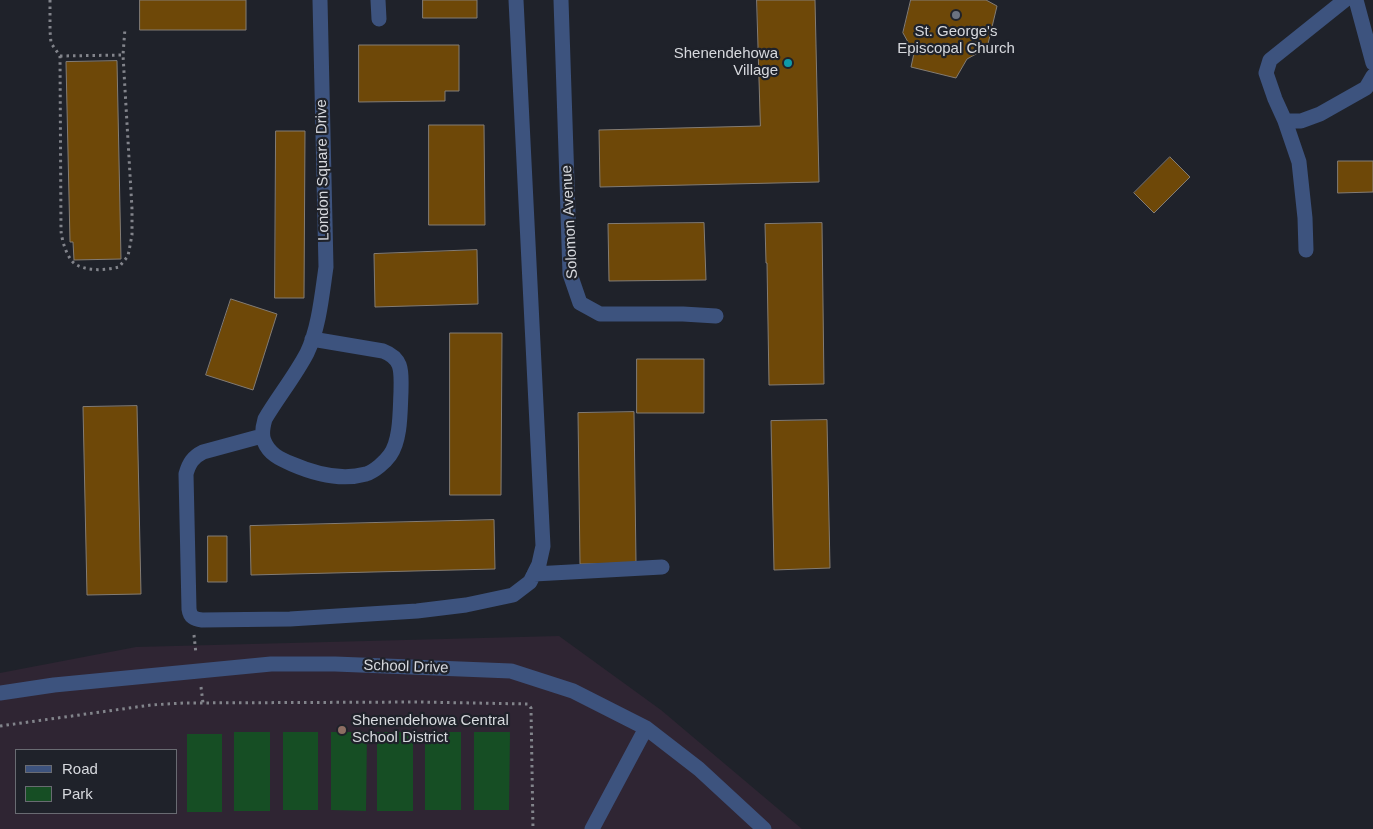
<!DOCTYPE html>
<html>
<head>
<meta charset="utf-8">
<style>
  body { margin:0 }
  #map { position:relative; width:1373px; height:829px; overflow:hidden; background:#1f222a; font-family:Helvetica,sans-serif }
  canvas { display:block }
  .legend { position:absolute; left:15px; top:749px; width:162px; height:65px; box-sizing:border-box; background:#1f222a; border:1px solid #696b72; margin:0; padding:6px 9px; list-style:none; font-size:15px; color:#d7d9de }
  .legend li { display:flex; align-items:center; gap:10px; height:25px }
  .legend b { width:25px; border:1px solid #696b72 }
</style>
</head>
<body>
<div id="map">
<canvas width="1373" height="829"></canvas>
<ul class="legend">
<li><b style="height:6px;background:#3d537e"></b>Road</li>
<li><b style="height:14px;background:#164e24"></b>Park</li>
</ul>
</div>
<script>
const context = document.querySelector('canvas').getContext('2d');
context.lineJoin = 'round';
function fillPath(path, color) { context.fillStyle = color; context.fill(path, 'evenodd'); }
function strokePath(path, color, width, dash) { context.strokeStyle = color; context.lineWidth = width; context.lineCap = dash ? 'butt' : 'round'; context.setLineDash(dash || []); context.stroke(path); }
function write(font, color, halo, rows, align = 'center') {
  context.font = font + ' Helvetica,sans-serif'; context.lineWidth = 4.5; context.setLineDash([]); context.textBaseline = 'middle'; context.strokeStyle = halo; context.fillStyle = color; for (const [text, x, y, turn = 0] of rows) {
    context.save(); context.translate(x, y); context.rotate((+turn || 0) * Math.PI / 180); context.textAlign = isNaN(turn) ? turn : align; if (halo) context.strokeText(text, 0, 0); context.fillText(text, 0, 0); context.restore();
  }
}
const education = new Path2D(`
  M559 636 661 710 802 829H0V673L136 647ZM16 750H176V813H16Z`);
const green = new Path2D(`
  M234 732H270V811H234Z
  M283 732H318V810H283Z
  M331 732H367L366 811 331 810Z
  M377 732H413V811H377Z
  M425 732H461V810H425Z
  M474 732H510L509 810H474Z
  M187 734H222V812H187Z`);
const building = new Path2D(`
  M140 0H246V30H140Z
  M423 0H477V18H423Z
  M757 0H815L819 182 600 187 599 130 760 126Z
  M911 0H986L997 6 987 48 967 59 956 78 911 67 914 53 903 33Z
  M359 45H459V91H445V101L359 102Z
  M117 61 121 259 74 260 73 242H70L66 62Z
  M429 125H484L485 225H429Z
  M276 131H305L304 298H275Z
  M1170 157 1190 177 1154 213 1134 193Z
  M1338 161H1373V192L1338 193Z
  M704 223 706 280 609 281 608 224Z
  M822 223 824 384 769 385 767 263H766L765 224Z
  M477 250 478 304 375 307 374 254Z
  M231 299 277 314 253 390 206 375Z
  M450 333H502L501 495H450Z
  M637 359H704V413H637Z
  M137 406 141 594 87 595 83 407Z
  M634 412 636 563 580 564 578 413Z
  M827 420 830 568 774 570 771 421Z
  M494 520 495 569 251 575 250 526Z
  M208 536H227V582H208Z`);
const path = new Path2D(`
  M50 0V31L51 43 60 56 61 231C62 241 67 258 75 264 88 272 106 270 119 267L128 256 132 235V209L123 55 125 28
  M60 56 123 55
  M194 635 196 654
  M201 687 203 703
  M0 726 151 705 183 703 419 702 528 704 531 708 533 829`);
const minor = new Path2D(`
  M378 0 379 19
  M561 0 570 274 580 303 600 314H683L716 316
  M1345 0 1270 60 1266 73 1275 99 1285 121H1301L1320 114 1366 88 1373 76
  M1356 0 1373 63
  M1285 121 1299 162 1305 218 1306 250
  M312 339 383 351C404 359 401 373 401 392 400 410 401 440 390 455 385 462 375 471 366 474 341 481 315 474 292 464 280 459 269 454 264 441 261 434 263 426 265 419 278 397 295 376 307 353 319 328 322 294 326 267L320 0
  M262 436 203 452C193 457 189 463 186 474L189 609C190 617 194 619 202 620L290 619 417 611 466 605 513 595 530 582 539 564 543 546 516 0
  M534 574 662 567
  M0 693 54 685 271 664H335L511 671 573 691 646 728 699 769 764 829
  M592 829 646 728`);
const markers = [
  [956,15,5,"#6b7280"],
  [788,63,5,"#0f9aa8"],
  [342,730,5,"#8d6e63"]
];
const poiNames = [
  ["St. George's",956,32],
  ["Episcopal Church",956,49],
  ["Shenendehowa",778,54,"right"],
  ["Village",778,71,"right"],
  ["Shenendehowa Central",352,721,"left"],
  ["School District",352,738,"left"]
];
const streetNames = [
  ["London Square Drive",323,170,-91],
  ["Solomon Avenue",570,222,-93],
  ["School Drive",406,667,2]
];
fillPath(education, '#2f2533');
fillPath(green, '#164e24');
fillPath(building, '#6e4808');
strokePath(building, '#837c74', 1);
strokePath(path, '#82848b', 3, [2.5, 4]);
strokePath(minor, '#3d537e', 15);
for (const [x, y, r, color] of markers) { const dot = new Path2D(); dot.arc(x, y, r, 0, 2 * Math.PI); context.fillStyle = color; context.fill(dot); strokePath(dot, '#1f222a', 2); }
write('15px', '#d7d9de', '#1f222a', poiNames);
write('15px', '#d7d9de', '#1f222a', streetNames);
</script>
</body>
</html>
